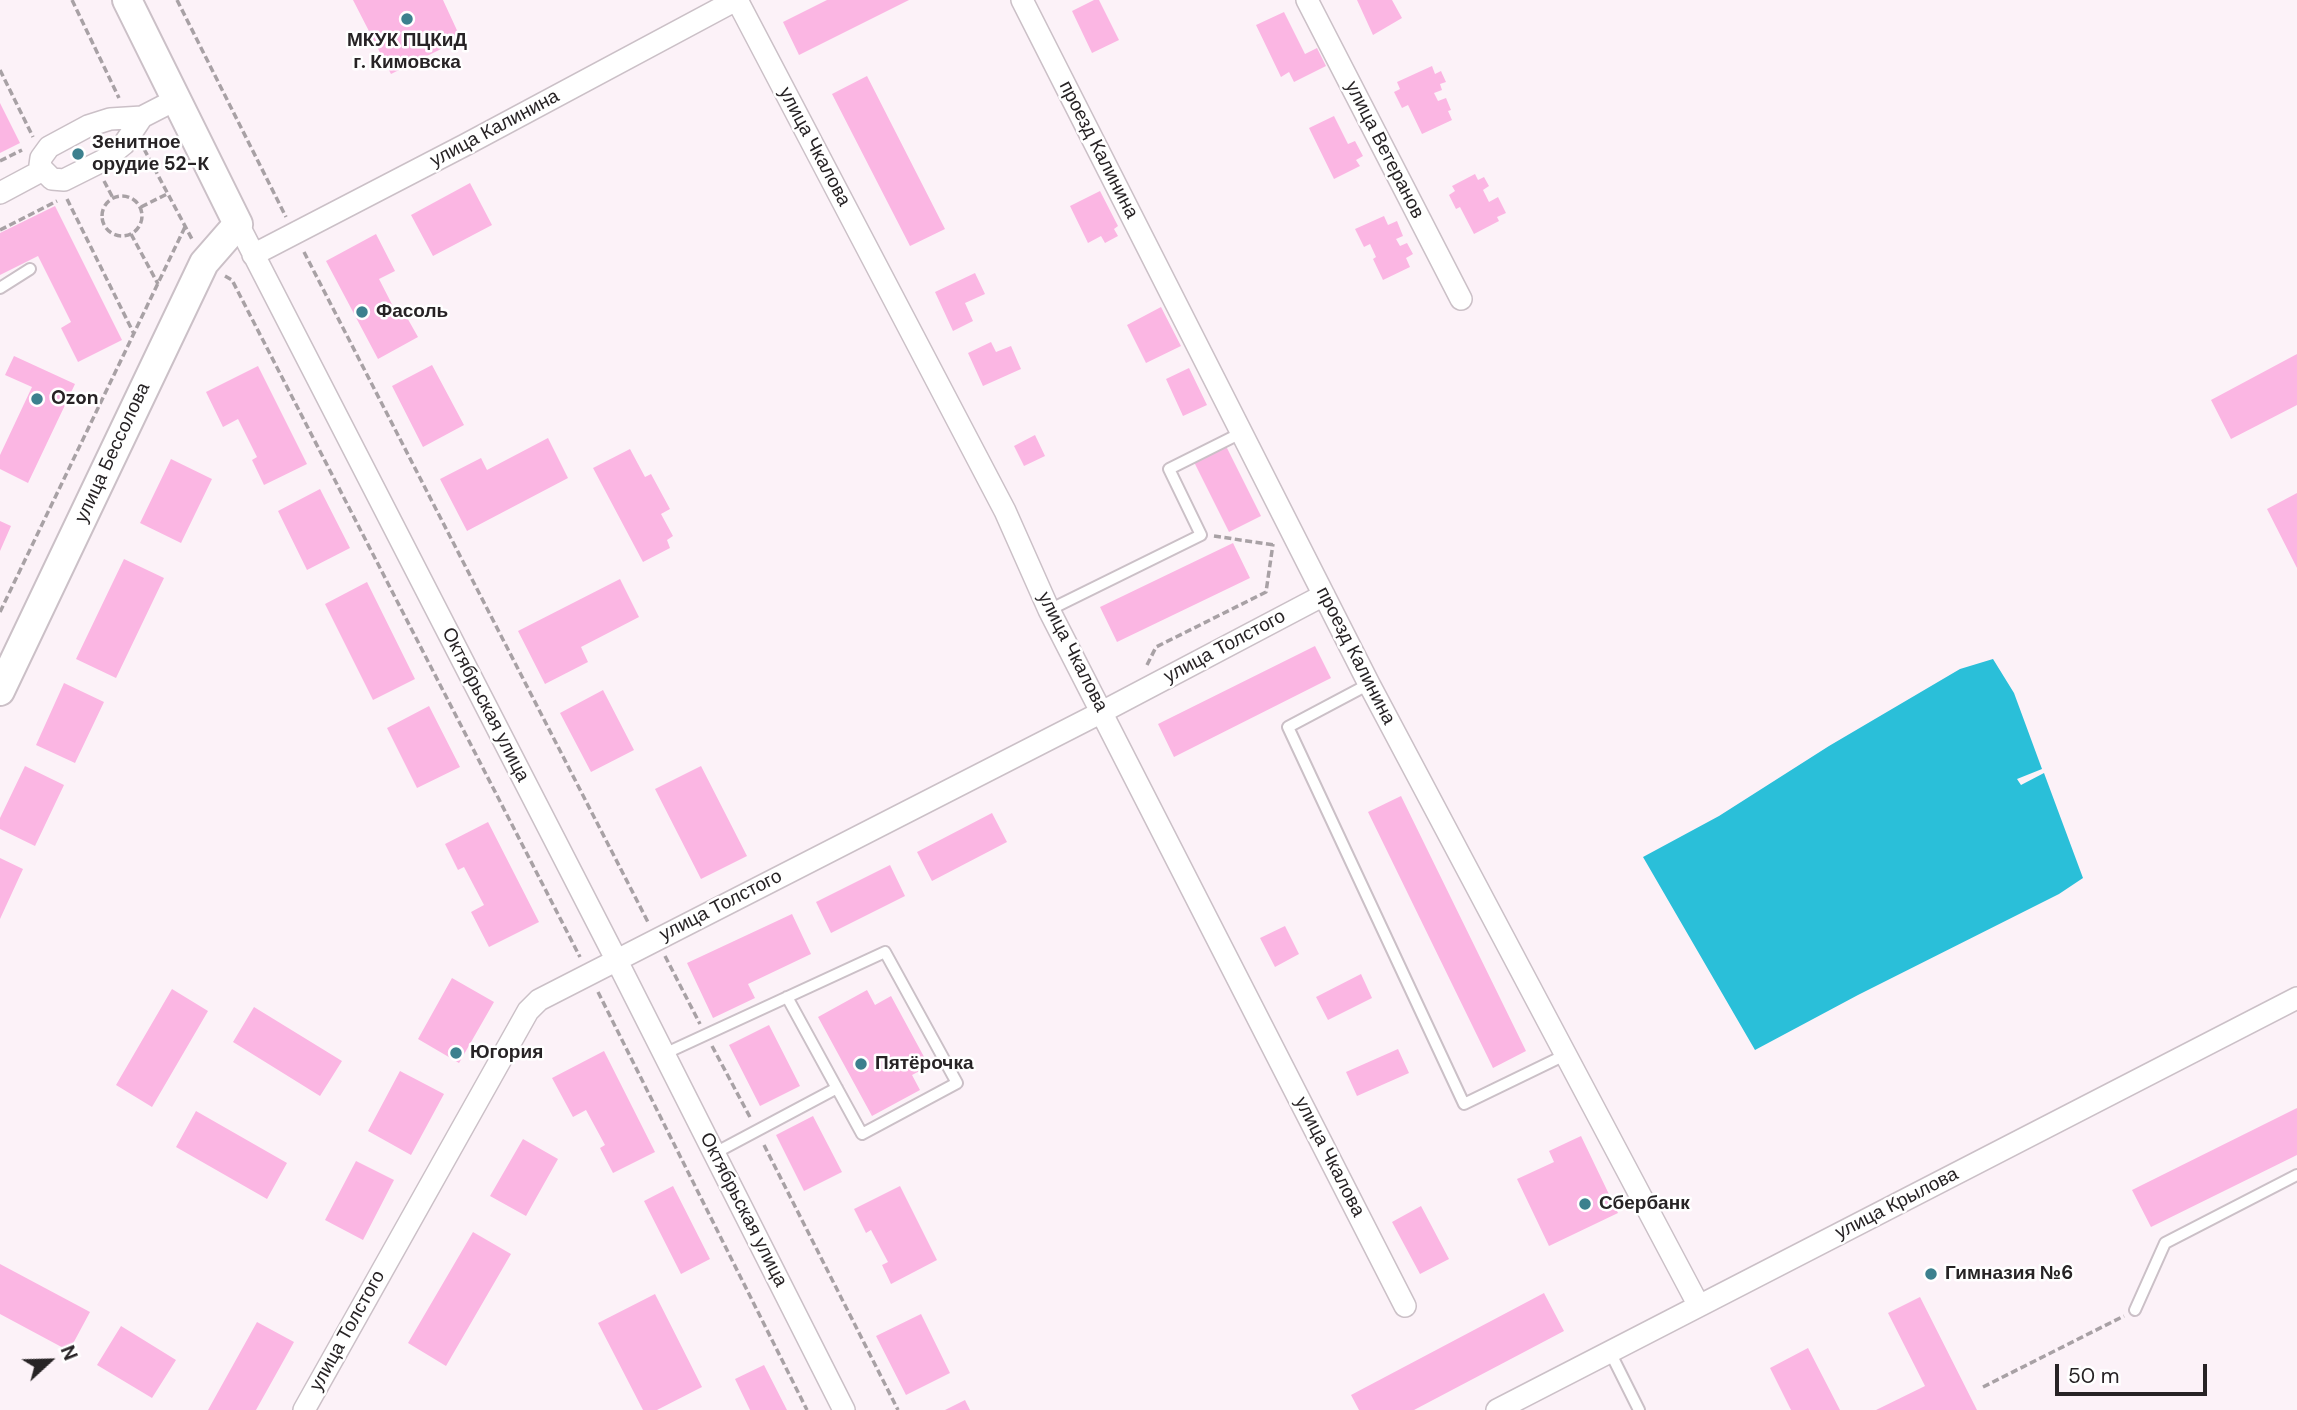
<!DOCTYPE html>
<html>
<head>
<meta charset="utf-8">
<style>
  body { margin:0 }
  #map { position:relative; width:2297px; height:1410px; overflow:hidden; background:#fcf2f8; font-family:"DM Sans",sans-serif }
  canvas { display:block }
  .north { position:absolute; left:14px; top:1326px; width:70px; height:70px; -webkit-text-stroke:5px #fff; paint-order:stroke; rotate:68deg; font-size:19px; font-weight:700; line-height:28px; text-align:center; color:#272325 }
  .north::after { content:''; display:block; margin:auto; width:24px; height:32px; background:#272325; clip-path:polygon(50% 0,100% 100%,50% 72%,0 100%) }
  .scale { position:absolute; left:2055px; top:1364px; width:152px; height:32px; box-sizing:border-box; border:4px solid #272325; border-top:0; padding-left:9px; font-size:21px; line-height:24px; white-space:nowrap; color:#272325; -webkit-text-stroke:5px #fff; paint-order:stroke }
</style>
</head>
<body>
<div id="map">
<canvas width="2297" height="1410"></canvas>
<div class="north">N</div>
<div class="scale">50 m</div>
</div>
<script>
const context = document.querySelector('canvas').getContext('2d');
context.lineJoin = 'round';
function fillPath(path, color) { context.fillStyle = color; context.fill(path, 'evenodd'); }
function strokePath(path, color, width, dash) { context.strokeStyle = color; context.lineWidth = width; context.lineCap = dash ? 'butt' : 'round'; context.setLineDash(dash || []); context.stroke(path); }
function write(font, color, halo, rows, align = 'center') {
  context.font = font + ' "DM Sans",sans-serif'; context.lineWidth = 5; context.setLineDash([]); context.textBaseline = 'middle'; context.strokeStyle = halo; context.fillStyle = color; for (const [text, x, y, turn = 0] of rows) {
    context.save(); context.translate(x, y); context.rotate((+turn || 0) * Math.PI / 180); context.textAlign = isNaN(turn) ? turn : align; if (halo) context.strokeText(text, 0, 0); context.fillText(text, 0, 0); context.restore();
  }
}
const water = new Path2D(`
  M1993 659 2014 693 2042 769 2017 779 2021 785 2044 773 2083 878 2059 894 1858 995 1755 1050 1643 857 1719 816 1829 746 1960 669Z`);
const building = new Path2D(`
  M353 0H443L461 39 391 74Z
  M827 0H909L799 55 783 22Z
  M1094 0H1099L1119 40 1092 53 1072 11Z
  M1357 0H1392L1402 18 1373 35Z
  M1284 12 1305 54 1317 48 1326 66 1294 82 1289 72 1281 77 1256 25Z
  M1432 66 1435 74 1441 71 1446 82 1440 84 1442 90 1434 93 1438 101 1446 98 1451 110 1448 111 1452 120 1422 134 1408 105 1402 108 1394 92 1400 89 1397 82Z
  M867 76 945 229 910 246 832 94Z
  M0 103 20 143 0 153Z
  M1334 116 1348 144 1355 141 1363 156 1356 160 1360 166 1334 179 1309 128Z
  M1475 174 1478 180 1484 177 1489 186 1483 190 1489 202 1498 197 1506 213 1497 217 1499 221 1474 234 1460 207 1456 209 1449 195 1455 191 1452 186Z
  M470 183 492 225 433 256 411 215Z
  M1100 191 1118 226 1114 229 1118 236 1105 243 1101 236 1088 243 1070 206Z
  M55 206 122 340 78 362 61 328 71 322 38 256 0 275V233Z
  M1384 216 1388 225 1397 221 1403 236 1396 239 1400 246 1407 243 1413 254 1406 258 1410 267 1383 280 1373 259 1376 257 1370 244 1364 247 1355 229Z
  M376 234 395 271 379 279 399 318 405 314 418 337 378 359 326 261Z
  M975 273 985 294 965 303 973 321 953 331 935 292Z
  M1161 307 1181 346 1146 363 1127 325Z
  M991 342 996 352 1011 346 1021 369 983 386 968 353Z
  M2297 354V405L2231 439 2211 400Z
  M14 356 75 384 28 483 0 469V455L32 387 5 375Z
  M432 365 464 425 423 447 392 386Z
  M258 366 307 464 264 485 252 460 257 457 238 419 223 427 206 392Z
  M1189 368 1207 405 1183 416 1166 379Z
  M1035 435 1045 456 1024 466 1014 446Z
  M548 438 568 478 467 531 440 479 481 458 487 470Z
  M1226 446 1261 516 1229 532 1194 462Z
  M630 449 645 477 651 474 670 509 661 514 673 536 667 540 670 548 643 562 593 468Z
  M171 459 212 479 181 543 140 523Z
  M320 489 350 548 307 570 278 511Z
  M2297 493V568L2267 509Z
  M0 521 11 526 0 551Z
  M1233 543 1250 578 1117 642 1100 607Z
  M124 559 164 578 116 678 76 659Z
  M620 579 639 617 581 647 588 662 545 684 518 631Z
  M367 582 415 679 373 700 325 604Z
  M1315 646 1331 678 1174 757 1158 724Z
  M64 683 104 702 75 763 36 745Z
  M603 690 634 750 591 772 560 713Z
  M429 706 460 767 417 788 387 728Z
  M25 766 64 785 35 846 0 829V818Z
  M701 766 747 856 701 879 655 789Z
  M1401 796 1526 1051 1493 1068 1368 812Z
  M992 813 1007 842 932 881 917 852Z
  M488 822 539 922 489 947 471 912 484 905 464 867 458 870 445 844Z
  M0 858 23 869 0 919Z
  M890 865 905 896 831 933 816 902Z
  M792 914 811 954 748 984 755 998 713 1018 687 963Z
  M1285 926 1299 954 1275 967 1260 938Z
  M1361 974 1372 998 1328 1020 1316 997Z
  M452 978 494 1002 459 1063 418 1039Z
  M172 989 208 1011 152 1107 116 1085Z
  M867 990 875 1005 891 996 929 1066 912 1075 920 1090 872 1116 818 1017Z
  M254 1007 342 1061 320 1096 233 1042Z
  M769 1025 800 1086 760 1106 729 1045Z
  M1398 1049 1409 1073 1357 1096 1346 1072Z
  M604 1051 655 1152 613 1173 600 1148 605 1145 586 1110 573 1117 552 1078Z
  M400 1071 444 1094 411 1155 368 1131Z
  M2297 1108V1155L2151 1227 2132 1190Z
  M196 1111 287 1163 267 1199 176 1147Z
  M813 1116 842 1172 804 1191 776 1135Z
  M1581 1136 1618 1213 1549 1246 1517 1179 1554 1162 1549 1151Z
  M523 1139 558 1159 526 1216 490 1196Z
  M356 1161 394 1180 363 1240 325 1220Z
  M673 1186 710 1259 681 1274 644 1201Z
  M900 1186 937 1260 891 1284 882 1265 888 1262 871 1230 866 1233 854 1209Z
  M1421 1206 1449 1259 1420 1274 1392 1222Z
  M473 1232 511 1254 446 1366 408 1343Z
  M0 1264 90 1312 69 1351 0 1314Z
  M1544 1293 1564 1331 1414 1410H1359L1351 1395Z
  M655 1294 702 1387 657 1410H643L598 1323Z
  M1920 1297 1977 1410H1876L1925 1386 1888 1313Z
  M921 1314 950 1373 906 1395 876 1336Z
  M257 1322 294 1342 256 1410H208Z
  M121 1326 176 1360 152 1398 97 1365Z
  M1808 1348 1840 1410H1791L1770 1368Z
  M764 1365 787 1410H750L735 1379Z
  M965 1400 970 1410H945Z`);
const path = new Path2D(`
  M72 0 119 98
  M177 0 286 217
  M0 70 33 137
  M144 149 193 241
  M0 161 22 150
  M104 181 113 198
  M102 216a20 20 0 1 1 40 0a20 20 0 1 1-40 0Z
  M67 199 134 334
  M141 207 167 194
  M0 230 57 201
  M131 234 158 284
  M304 252 649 924
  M225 276 232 280 580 957
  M1214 536 1274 545
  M0 612 185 227
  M1147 665 1156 647 1266 592 1273 544
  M665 956 700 1024
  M598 992 807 1410
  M712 1046 751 1119
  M764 1145 898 1410
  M1983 1387 2124 1316`);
const service = new Path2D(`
  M0 288 30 269
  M1049 610 1201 535 1169 469 1241 433
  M1369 684 1288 727 1464 1104 1565 1055
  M664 1054 885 952 957 1083 862 1134 787 997
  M715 1153 837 1088
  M2135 1310 2165 1243 2297 1175
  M1610 1352 1639 1410`);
const minor = new Path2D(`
  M737 0 1005 511 1049 610 1405 1306
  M1022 0 1369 684 1699 1306
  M1307 0 1461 299
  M43 170 52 179 64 180 104 160 124 144 142 117
  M0 193 43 170 40 165 41 158 49 147 88 126 110 119 142 117 177 99
  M238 224 616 959 844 1410
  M253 255 465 145 736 0
  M304 1410 528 1011 539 1000 1102 712 1324 595
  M1497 1410 2297 998`);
const secondary = new Path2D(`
  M0 691 204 263 238 224 127 0`);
const markers = [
  [407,19,7,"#3c808e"],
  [78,154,7,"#3c808e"],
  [362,312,7,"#3c808e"],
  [37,399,7,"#3c808e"],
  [456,1053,7,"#3c808e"],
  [861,1064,7,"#3c808e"],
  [1585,1204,7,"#3c808e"],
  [1931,1274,7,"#3c808e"]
];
const poiNames = [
  ["МКУК ПЦКиД",407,41,"center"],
  ["г. Кимовска",407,63,"center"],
  ["Зенитное",92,143],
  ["орудие 52-К",92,165],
  ["Фасоль",376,312],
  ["Ozon",51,399],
  ["Югория",470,1053],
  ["Пятёрочка",875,1064],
  ["Сбербанк",1599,1204],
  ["Гимназия №6",1945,1274]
];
const streetNames = [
  ["улица Калинина",495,129,-28],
  ["улица Чкалова",814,147,62],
  ["проезд Калинина",1098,150,63],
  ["улица Ветеранов",1384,150,63],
  ["улица Бессолова",113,453,-65],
  ["улица Толстого",1225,647,-28],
  ["улица Чкалова",1072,652,63],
  ["проезд Калинина",1355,656,63],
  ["Октябрьская улица",485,705,63],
  ["улица Толстого",721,906,-27],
  ["улица Чкалова",1329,1157,63],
  ["улица Крылова",1897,1204,-27],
  ["Октябрьская улица",743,1210,63],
  ["улица Толстого",348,1331,-61]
];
fillPath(water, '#2abfd9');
fillPath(building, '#fbb6e3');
strokePath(service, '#cbc0c7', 14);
strokePath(minor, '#cbc0c7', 24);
strokePath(secondary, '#cbc0c7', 32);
strokePath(path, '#a8a1a5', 3.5, [7, 3.5]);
strokePath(service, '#fff', 10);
strokePath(minor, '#fff', 21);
strokePath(secondary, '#fff', 28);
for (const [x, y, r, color] of markers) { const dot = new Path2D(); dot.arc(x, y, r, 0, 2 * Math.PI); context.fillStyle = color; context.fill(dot); strokePath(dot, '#fff', 2.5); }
write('bold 19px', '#272325', '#fff', poiNames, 'left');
write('19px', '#272325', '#fff', streetNames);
</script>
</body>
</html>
